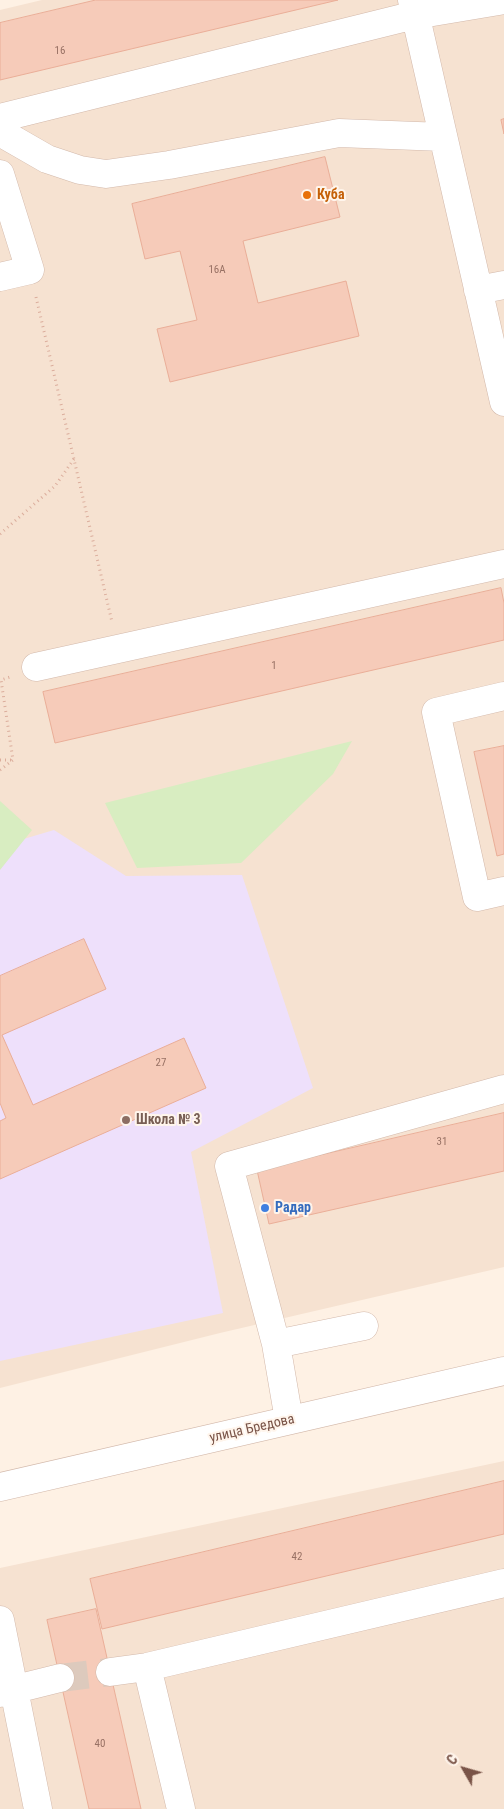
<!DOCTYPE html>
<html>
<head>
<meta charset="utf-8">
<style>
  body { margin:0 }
  #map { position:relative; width:504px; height:1809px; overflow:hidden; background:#fef1e4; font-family:"Roboto Condensed",sans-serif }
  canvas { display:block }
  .north { position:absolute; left:439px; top:1744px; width:50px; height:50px; -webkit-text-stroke:4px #fff5ec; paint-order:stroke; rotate:308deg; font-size:14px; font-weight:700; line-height:20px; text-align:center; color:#795347 }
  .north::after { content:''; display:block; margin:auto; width:18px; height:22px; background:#795347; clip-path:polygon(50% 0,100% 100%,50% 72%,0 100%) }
</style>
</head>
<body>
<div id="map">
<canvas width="504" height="1809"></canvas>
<div class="north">С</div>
</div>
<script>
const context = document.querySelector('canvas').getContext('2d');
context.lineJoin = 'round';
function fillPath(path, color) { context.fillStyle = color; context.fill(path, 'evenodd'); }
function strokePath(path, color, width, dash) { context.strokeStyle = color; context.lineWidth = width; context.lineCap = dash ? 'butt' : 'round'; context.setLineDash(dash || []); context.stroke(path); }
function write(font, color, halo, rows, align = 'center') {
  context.font = font + ' "Roboto Condensed",sans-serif'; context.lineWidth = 4; context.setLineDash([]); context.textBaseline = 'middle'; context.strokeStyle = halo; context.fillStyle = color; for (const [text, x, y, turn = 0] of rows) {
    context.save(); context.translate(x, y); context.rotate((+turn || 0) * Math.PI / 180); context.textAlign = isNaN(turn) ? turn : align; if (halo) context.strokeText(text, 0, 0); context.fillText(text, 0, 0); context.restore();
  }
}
const residential = new Path2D(`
  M42 0H504V1267L220 1333 0 1388V10Z
  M504 1461V1809H0V1568Z`);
const education = new Path2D(`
  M54 830 126 876 242 875 313 1088 191 1152 223 1313 0 1361V846Z`);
const green = new Path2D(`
  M352 741 333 774 241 863 137 868 105 803Z
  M0 801 32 830 0 870Z`);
const building = new Path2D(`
  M96 0H338L0 80V23Z
  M504 119V134L501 120Z
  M325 157 340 217 243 241 258 303 346 281 359 336 170 382 157 329 197 320 180 251 145 259 132 204Z
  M501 588 504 603V640L55 743 43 692Z
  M504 746V854L497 856 474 752Z
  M84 939 106 989 2 1035 33 1105 184 1038 206 1088 0 1179V1121L6 1118 0 1103V976Z
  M504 1113V1171L269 1224 257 1170Z
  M504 1481V1534L102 1629 90 1579Z
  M96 1609 141 1809H89L47 1620Z`);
const minorTunnel = new Path2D(`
  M60 1678 110 1672`);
const path = new Path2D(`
  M36 297 112 622
  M0 534 55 486 74 459
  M0 760H12
  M0 770 13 760 1 680 10 677`);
const minor = new Path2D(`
  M412 0 504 402
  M0 118 415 15 504 0
  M0 132 47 159 80 170 106 174 169 165 339 133 443 137
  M0 174 30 270 0 277
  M478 290 504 285
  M36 667 504 564
  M504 696 436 712 477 897 504 891
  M276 1344 364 1326
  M289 1420 276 1344 229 1166 504 1089
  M0 1487 504 1371
  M0 1620 38 1809
  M147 1667 181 1809
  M110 1672 147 1667 504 1583
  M0 1693 60 1678`);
const markers = [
  [307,195,5,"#e8710a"],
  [126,1120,5,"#8d6e63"],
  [265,1208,5,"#3f7fe0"]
];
const numberNames = [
  ["16",60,51],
  ["16А",217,270],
  ["1",274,666],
  ["27",161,1063],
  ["31",442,1142],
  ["42",297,1557],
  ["40",100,1744]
];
const foodNames = [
  ["Куба",317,195]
];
const educationNames = [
  ["Школа № 3",136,1120]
];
const shopNames = [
  ["Радар",275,1208]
];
const streetNames = [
  ["улица Бредова",252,1429,-13]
];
fillPath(residential, '#f6e2d1');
fillPath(education, '#eee0fb');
fillPath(green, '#d8edc1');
fillPath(building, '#f6cbb9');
strokePath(building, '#eaae98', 1);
strokePath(minorTunnel, '#ddcabd', 28, [28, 14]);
strokePath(minor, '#d3b9ab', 29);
strokePath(path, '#dbad9c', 3, [1, 4]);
strokePath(minor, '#fff', 28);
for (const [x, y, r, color] of markers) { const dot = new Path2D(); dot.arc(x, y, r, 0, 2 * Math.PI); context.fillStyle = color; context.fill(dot); strokePath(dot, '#fff5ec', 2); }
write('11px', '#987164', null, numberNames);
write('bold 14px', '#c56008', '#fff5ec', foodNames, 'left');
write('bold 14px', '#785e54', '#fff5ec', educationNames, 'left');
write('bold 14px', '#366cbe', '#fff5ec', shopNames, 'left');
write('14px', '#795347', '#fff5ec', streetNames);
</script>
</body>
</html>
